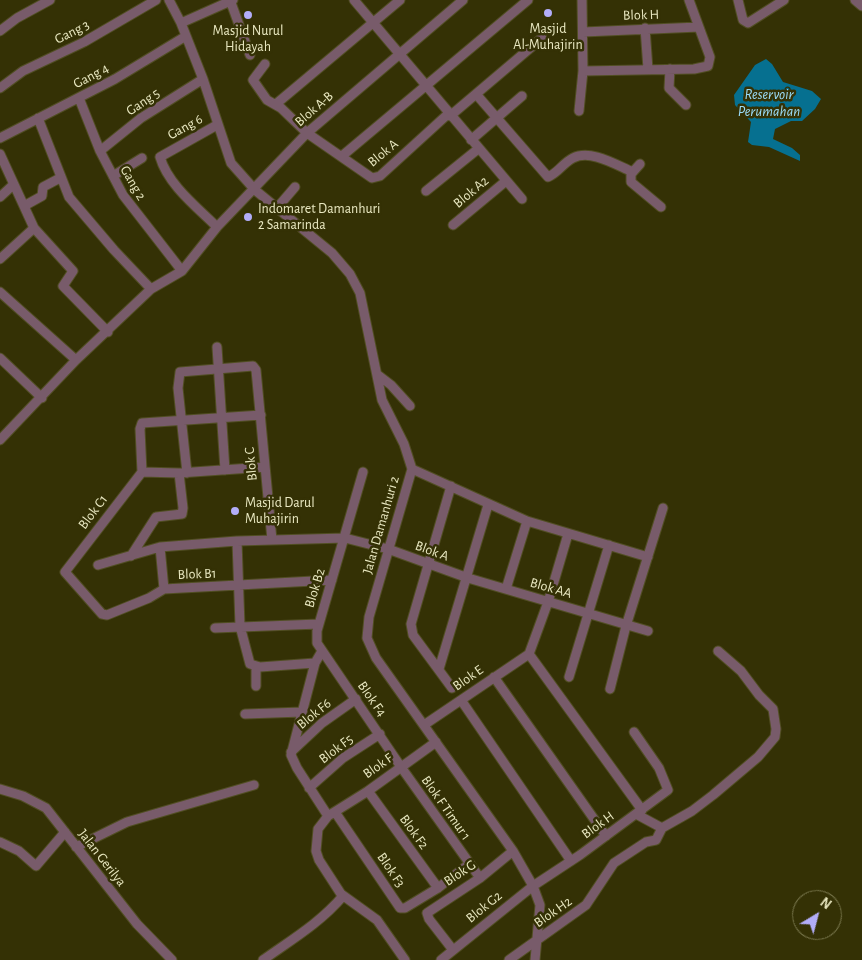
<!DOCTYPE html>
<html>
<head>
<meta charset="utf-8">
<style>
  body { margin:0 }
  #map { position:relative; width:862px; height:960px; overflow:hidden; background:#343105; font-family:"Alegreya Sans",sans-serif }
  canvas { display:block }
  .north { position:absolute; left:792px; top:890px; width:50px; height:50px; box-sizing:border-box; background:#343105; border:1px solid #7c7a50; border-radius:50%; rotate:37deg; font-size:14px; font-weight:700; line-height:20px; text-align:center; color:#e9e8c1 }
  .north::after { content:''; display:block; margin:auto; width:18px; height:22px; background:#b2adf9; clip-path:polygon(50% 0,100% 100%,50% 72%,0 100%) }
</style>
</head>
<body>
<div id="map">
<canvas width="862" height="960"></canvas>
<div class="north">N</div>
</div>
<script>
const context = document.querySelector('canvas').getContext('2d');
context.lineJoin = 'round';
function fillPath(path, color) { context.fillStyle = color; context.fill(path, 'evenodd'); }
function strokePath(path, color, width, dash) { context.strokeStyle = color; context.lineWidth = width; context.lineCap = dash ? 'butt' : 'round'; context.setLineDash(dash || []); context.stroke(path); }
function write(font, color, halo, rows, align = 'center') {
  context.font = font + ' "Alegreya Sans",sans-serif'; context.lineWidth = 5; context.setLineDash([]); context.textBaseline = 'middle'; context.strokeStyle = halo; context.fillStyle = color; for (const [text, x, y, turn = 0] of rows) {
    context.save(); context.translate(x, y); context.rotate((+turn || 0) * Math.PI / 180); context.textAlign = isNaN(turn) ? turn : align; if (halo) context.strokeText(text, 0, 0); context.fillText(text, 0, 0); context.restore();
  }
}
const water = new Path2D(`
  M766 59 772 64 783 82 812 91 821 99 815 109 802 121H791L775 129 773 139 792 148 800 155V161L769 147 752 145 748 142 751 122 735 105 734 95 755 65Z`);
const street = new Path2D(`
  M169 0 181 23 203 79 231 163 255 190 332 253 350 274 360 293 382 400 404 444 412 469 369 617 367 638 376 658 513 851 533 886 540 905 535 960
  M230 0 250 55
  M354 0 522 199
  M738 0 743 20 748 23 784 0
  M855 0 862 6
  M181 23 233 0
  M645 28 648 69
  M0 31 17 18 50 0
  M583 32 699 27
  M265 64 253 80 267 100 281 108 307 133 372 178 380 176 448 114
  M670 69 669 88 686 105
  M583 71 694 69 708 66 710 57 689 0
  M0 88 23 71 84 42 156 0
  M476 94 548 177C558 173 563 163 573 158 591 149 616 165 633 172
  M79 98 100 151 123 195 182 271
  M276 104 400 0
  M579 111 583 71 582 0
  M450 116 542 38
  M38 118 69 197 114 250 151 289
  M217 125 160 157C168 185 198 208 217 227
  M0 138 115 79 186 36
  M471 140 522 96
  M100 151 141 118 203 79
  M0 154 34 228 73 271 63 286 108 332
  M342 156 528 0
  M640 164 631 174V182L661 207
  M113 176 142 158
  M426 191 478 149
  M0 197 13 185
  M24 206 42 196 43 187 60 178
  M277 208 295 187
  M453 225 506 181
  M0 259 34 228
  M0 292 76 360
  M217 347 225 470
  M0 358 42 398
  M378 375 391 385 410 406
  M0 440 76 360 151 289 182 271 217 227 307 133 463 0
  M412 469 527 521 648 557
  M142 472 65 572 102 614 107 615 149 598 164 589 332 580
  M142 472 140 429 142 423 261 415
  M142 472 179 473 265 467
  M363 472 317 631V643L401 767 480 878
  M187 473 178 388 180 372 253 366 256 370 272 540
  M451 486 411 624 413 635 452 688
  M237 541 240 626 250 664 260 667 315 663
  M160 547 164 589
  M131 556 156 517 182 514 183 508 179 473
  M98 565 160 547 237 541 345 538 388 549 468 578 648 631
  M506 589 527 521
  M215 628 319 624
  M322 651 315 663 291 755 297 768 328 816 368 791 436 742
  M529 654 642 810
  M529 654 548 602 568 534
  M256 666V686
  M439 669 488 505
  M494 677 606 836
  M569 677 609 545
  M610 689 626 626 663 508
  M461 700 571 861
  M245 714 302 712
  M424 725 529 654
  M291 752 322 723 356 699
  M309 788 343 758 380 734
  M0 789 23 796 46 808 137 924 172 960
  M368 791 438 888
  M335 812 400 908H405L438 888 469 864
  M636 814 662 828 692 811 713 795 758 757 775 737 776 729 773 709 759 695 741 671 718 651
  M328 816 318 829 316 851 319 860 341 894 377 920 405 960
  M0 842 19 851 36 866 65 832
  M76 847 127 822 254 785
  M453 950 429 919 427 913 480 878 513 851
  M263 960C291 940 320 923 343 896
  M441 960 533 886 580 855 668 790 659 768 634 732
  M509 960 586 905 614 863 646 842 656 840 662 828`);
const markers = [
  [548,13,5,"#b2adf9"],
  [248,15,5,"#b2adf9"],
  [248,217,5,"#b2adf9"],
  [235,511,5,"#b2adf9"]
];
const streetNames = [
  ["Blok H",641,15,-2],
  ["Gang 3",72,32,-27],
  ["Gang 4",91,76,-28],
  ["Gang 5",143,102,-34],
  ["Blok A-B",314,109,-41],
  ["Gang 6",185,127,-29],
  ["Blok A",383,153,-39],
  ["Gang 2",133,183,60],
  ["Blok A2",471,192,-40],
  ["Blok C",251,464,-95],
  ["Blok C1",93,512,-53],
  ["Jalan Damanhuri 2",381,525,-74],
  ["Blok A",432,551,20],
  ["Blok B1",197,574,-2],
  ["Blok B2",315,588,-73],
  ["Blok AA",551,588,16],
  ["Blok E",468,678,-35],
  ["Blok F4",372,699,55],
  ["Blok F6",314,714,-39],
  ["Blok F5",336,749,-37],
  ["Blok F",378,766,-35],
  ["Blok F Timur 1",446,808,55],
  ["Blok H",598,825,-36],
  ["Blok F2",414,832,54],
  ["Jalan Gerilya",102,858,52],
  ["Blok F3",391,870,56],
  ["Blok G",460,873,-34],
  ["Blok G2",484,907,-39],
  ["Blok H2",553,912,-35]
];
const poiNames = [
  ["Masjid",548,29],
  ["Al-Muhajirin",548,45],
  ["Masjid Nurul",248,31],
  ["Hidayah",248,47],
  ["Indomaret Damanhuri",258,209,"left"],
  ["2 Samarinda",258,225,"left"],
  ["Masjid Darul",245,503,"left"],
  ["Muhajirin",245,519,"left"]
];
const waterNames = [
  ["Reservoir",769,94],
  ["Perumahan",769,111]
];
fillPath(water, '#067090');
strokePath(street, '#514e23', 11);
strokePath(street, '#785b6a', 9);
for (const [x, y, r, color] of markers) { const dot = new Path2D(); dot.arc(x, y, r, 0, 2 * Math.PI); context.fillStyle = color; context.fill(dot); strokePath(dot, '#343105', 2); }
write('14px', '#e9e8c1', '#343105', streetNames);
write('14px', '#e9e8c1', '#343105', poiNames);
write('italic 15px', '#9bdcf8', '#343105', waterNames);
</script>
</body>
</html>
